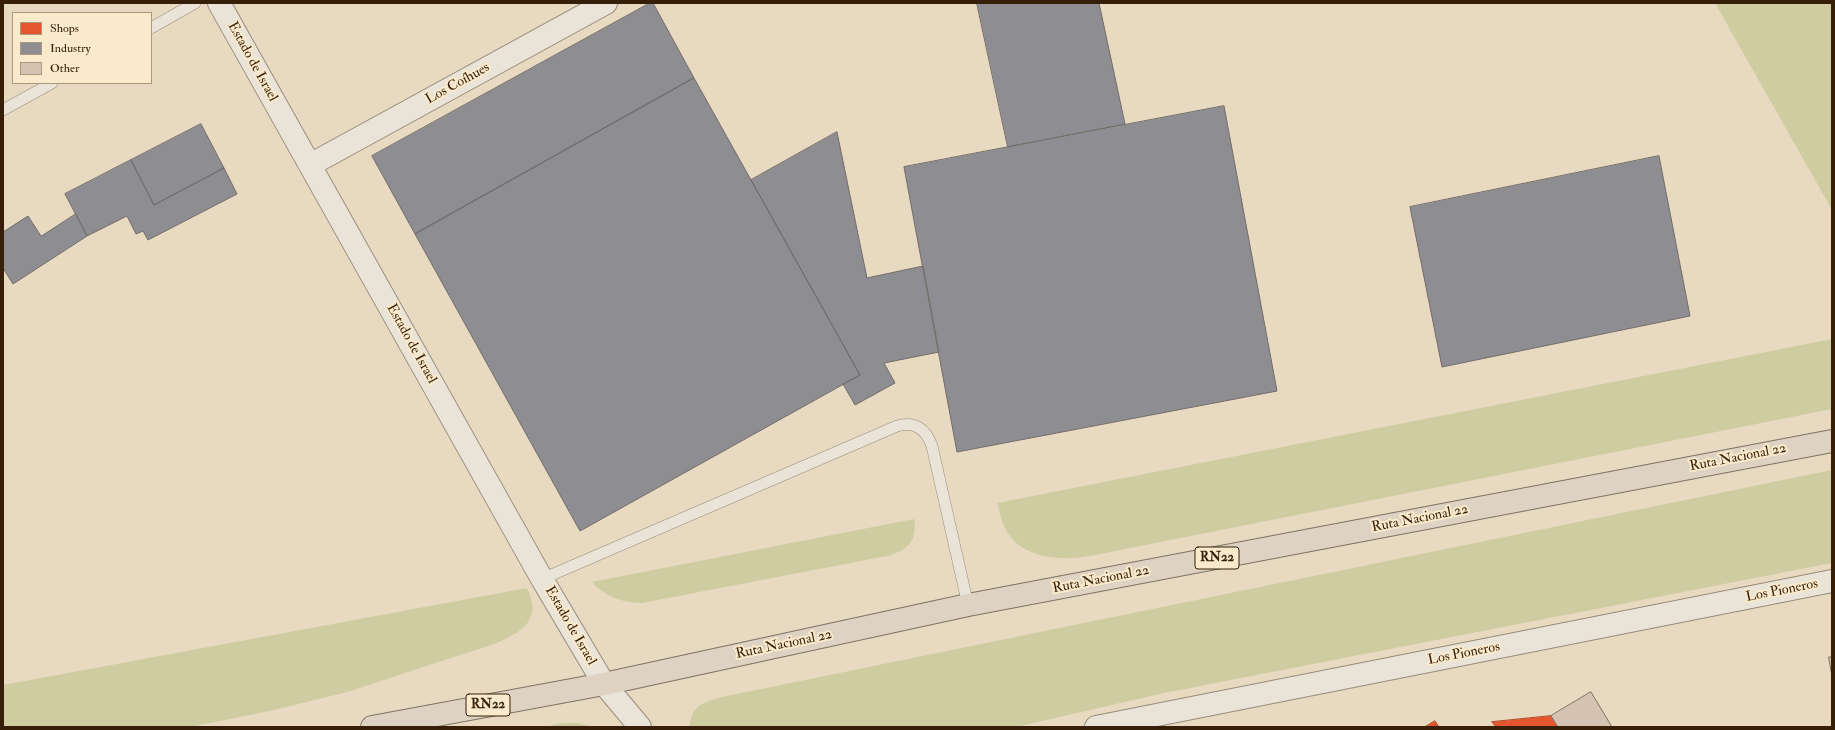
<!DOCTYPE html>
<html>
<head>
<meta charset="utf-8">
<style>
  body { margin:0 }
  #map { position:relative; width:1835px; height:730px; overflow:hidden; background:#e7dac0; font-family:"IM FELL Double Pica",serif }
  canvas { display:block }
  .frame { position:absolute; inset:0; border:4px solid #371e08; pointer-events:none }
  .legend { position:absolute; left:12px; top:12px; width:140px; height:72px; box-sizing:border-box; background:#faeacc; border:1px solid #ac987e; margin:0; padding:5px 7px; list-style:none; font-size:12px; color:#371e08 }
  .legend li { display:flex; align-items:center; gap:8px; height:20px }
  .legend b { width:20px; border:1px solid #ac987e }
</style>
</head>
<body>
<div id="map">
<canvas width="1835" height="730"></canvas>
<div class="frame"></div>
<ul class="legend">
<li><b style="height:11px;background:#e4572e"></b>Shops</li>
<li><b style="height:11px;background:#8d8d92"></b>Industry</li>
<li><b style="height:11px;background:#d3c3b0"></b>Other</li>
</ul>
</div>
<script>
const context = document.querySelector('canvas').getContext('2d');
context.lineJoin = 'round';
function fillPath(path, color) { context.fillStyle = color; context.fill(path, 'evenodd'); }
function strokePath(path, color, width, dash) { context.strokeStyle = color; context.lineWidth = width; context.lineCap = dash ? 'butt' : 'round'; context.setLineDash(dash || []); context.stroke(path); }
function write(font, color, halo, rows, align = 'center') {
  context.font = font + ' "IM FELL Double Pica",serif'; context.lineWidth = 4; context.setLineDash([]); context.textBaseline = 'middle'; context.strokeStyle = halo; context.fillStyle = color; for (const [text, x, y, turn = 0] of rows) {
    context.save(); context.translate(x, y); context.rotate((+turn || 0) * Math.PI / 180); context.textAlign = isNaN(turn) ? turn : align; if (halo) context.strokeText(text, 0, 0); context.fillText(text, 0, 0); context.restore();
  }
}
const green = new Path2D(`
  M1715 3H1832V210Z
  M1832 339V409L1090 556C1061 561 1022 559 1006 530 1001 521 1000 512 997 503Z
  M1832 470V563L1164 693 1016 727H689C693 704 702 703 722 697Z
  M914 519C918 541 907 551 887 556L642 603C623 603 605 597 592 582Z
  M527 588C542 619 524 631 497 643L347 692 274 710 190 727H3V685Z
  M562 723H577L593 727H544Z`);
const shops = new Path2D(`
  M1551 716 1558 727H1496L1492 722Z
  M1435 721 1439 727H1425Z`);
const industry = new Path2D(`
  M650 3H653L694 78 415 234 372 156Z
  M977 3H1099L1125 124 1008 147Z
  M694 78 860 375 580 531 415 234Z
  M1224 106 1277 391 957 452 904 167Z
  M201 124 224 168 154 205 131 160Z
  M837 132 867 278 923 266 939 352 884 363 895 383 855 405 843 384 860 375 751 180Z
  M1659 156 1690 316 1442 367 1410 207Z
  M131 160 154 205 224 168 237 194 148 240 143 231 136 234 127 216 87 236 65 194Z
  M76 214 87 236 13 284 3 268V232L28 216 41 236Z`);
const building = new Path2D(`
  M1829 657H1832V676Z
  M1591 692 1612 727H1558L1551 716Z`);
const service = new Path2D(`
  M151 28 195 3
  M3 110 52 83
  M542 579 897 426C915 421 926 429 932 446L968 605`);
const tertiary = new Path2D(`
  M219 3 542 579 604 684 640 727
  M310 165 606 3
  M1096 727 1832 581`);
const trunk = new Path2D(`
  M372 727 604 684 968 605 1832 441`);
const shields = [
  [1217,558,44],
  [488,705,44]
];
const shieldNames = [
  ["RN22",1217,558],
  ["RN22",488,705]
];
const streetNames = [
  ["Estado de Israel",252,62,61],
  ["Los Coíhues",458,84,-29],
  ["Estado de Israel",411,344,61],
  ["Ruta Nacional 22",1738,458,-11],
  ["Ruta Nacional 22",1420,519,-11],
  ["Ruta Nacional 22",1101,580,-11],
  ["Los Pioneros",1782,591,-11],
  ["Estado de Israel",570,626,60],
  ["Ruta Nacional 22",784,645,-12],
  ["Los Pioneros",1464,654,-11]
];
fillPath(green, '#d0cca2');
fillPath(shops, '#e4572e');
strokePath(shops, '#b04623', 1);
fillPath(industry, '#8d8d92');
strokePath(industry, '#736c69', 1);
fillPath(building, '#d3c3b0');
strokePath(building, '#7e7363', 1);
strokePath(service, '#978c7b', 12);
strokePath(tertiary, '#978c7b', 24);
strokePath(trunk, '#7e7363', 24);
strokePath(service, '#eae3d7', 11);
strokePath(tertiary, '#eae3d7', 22);
strokePath(trunk, '#ded3c2', 22);
for (const [x, y, w] of shields) { const box = new Path2D(); box.roundRect(x - w / 2, y - 11, w, 22, 3); context.fillStyle = '#faeacc'; context.fill(box); strokePath(box, '#371e08', 1); }
write('bold 13px', '#371e08', null, shieldNames);
write('14px', '#371e08', '#faeacc', streetNames);
</script>
</body>
</html>
